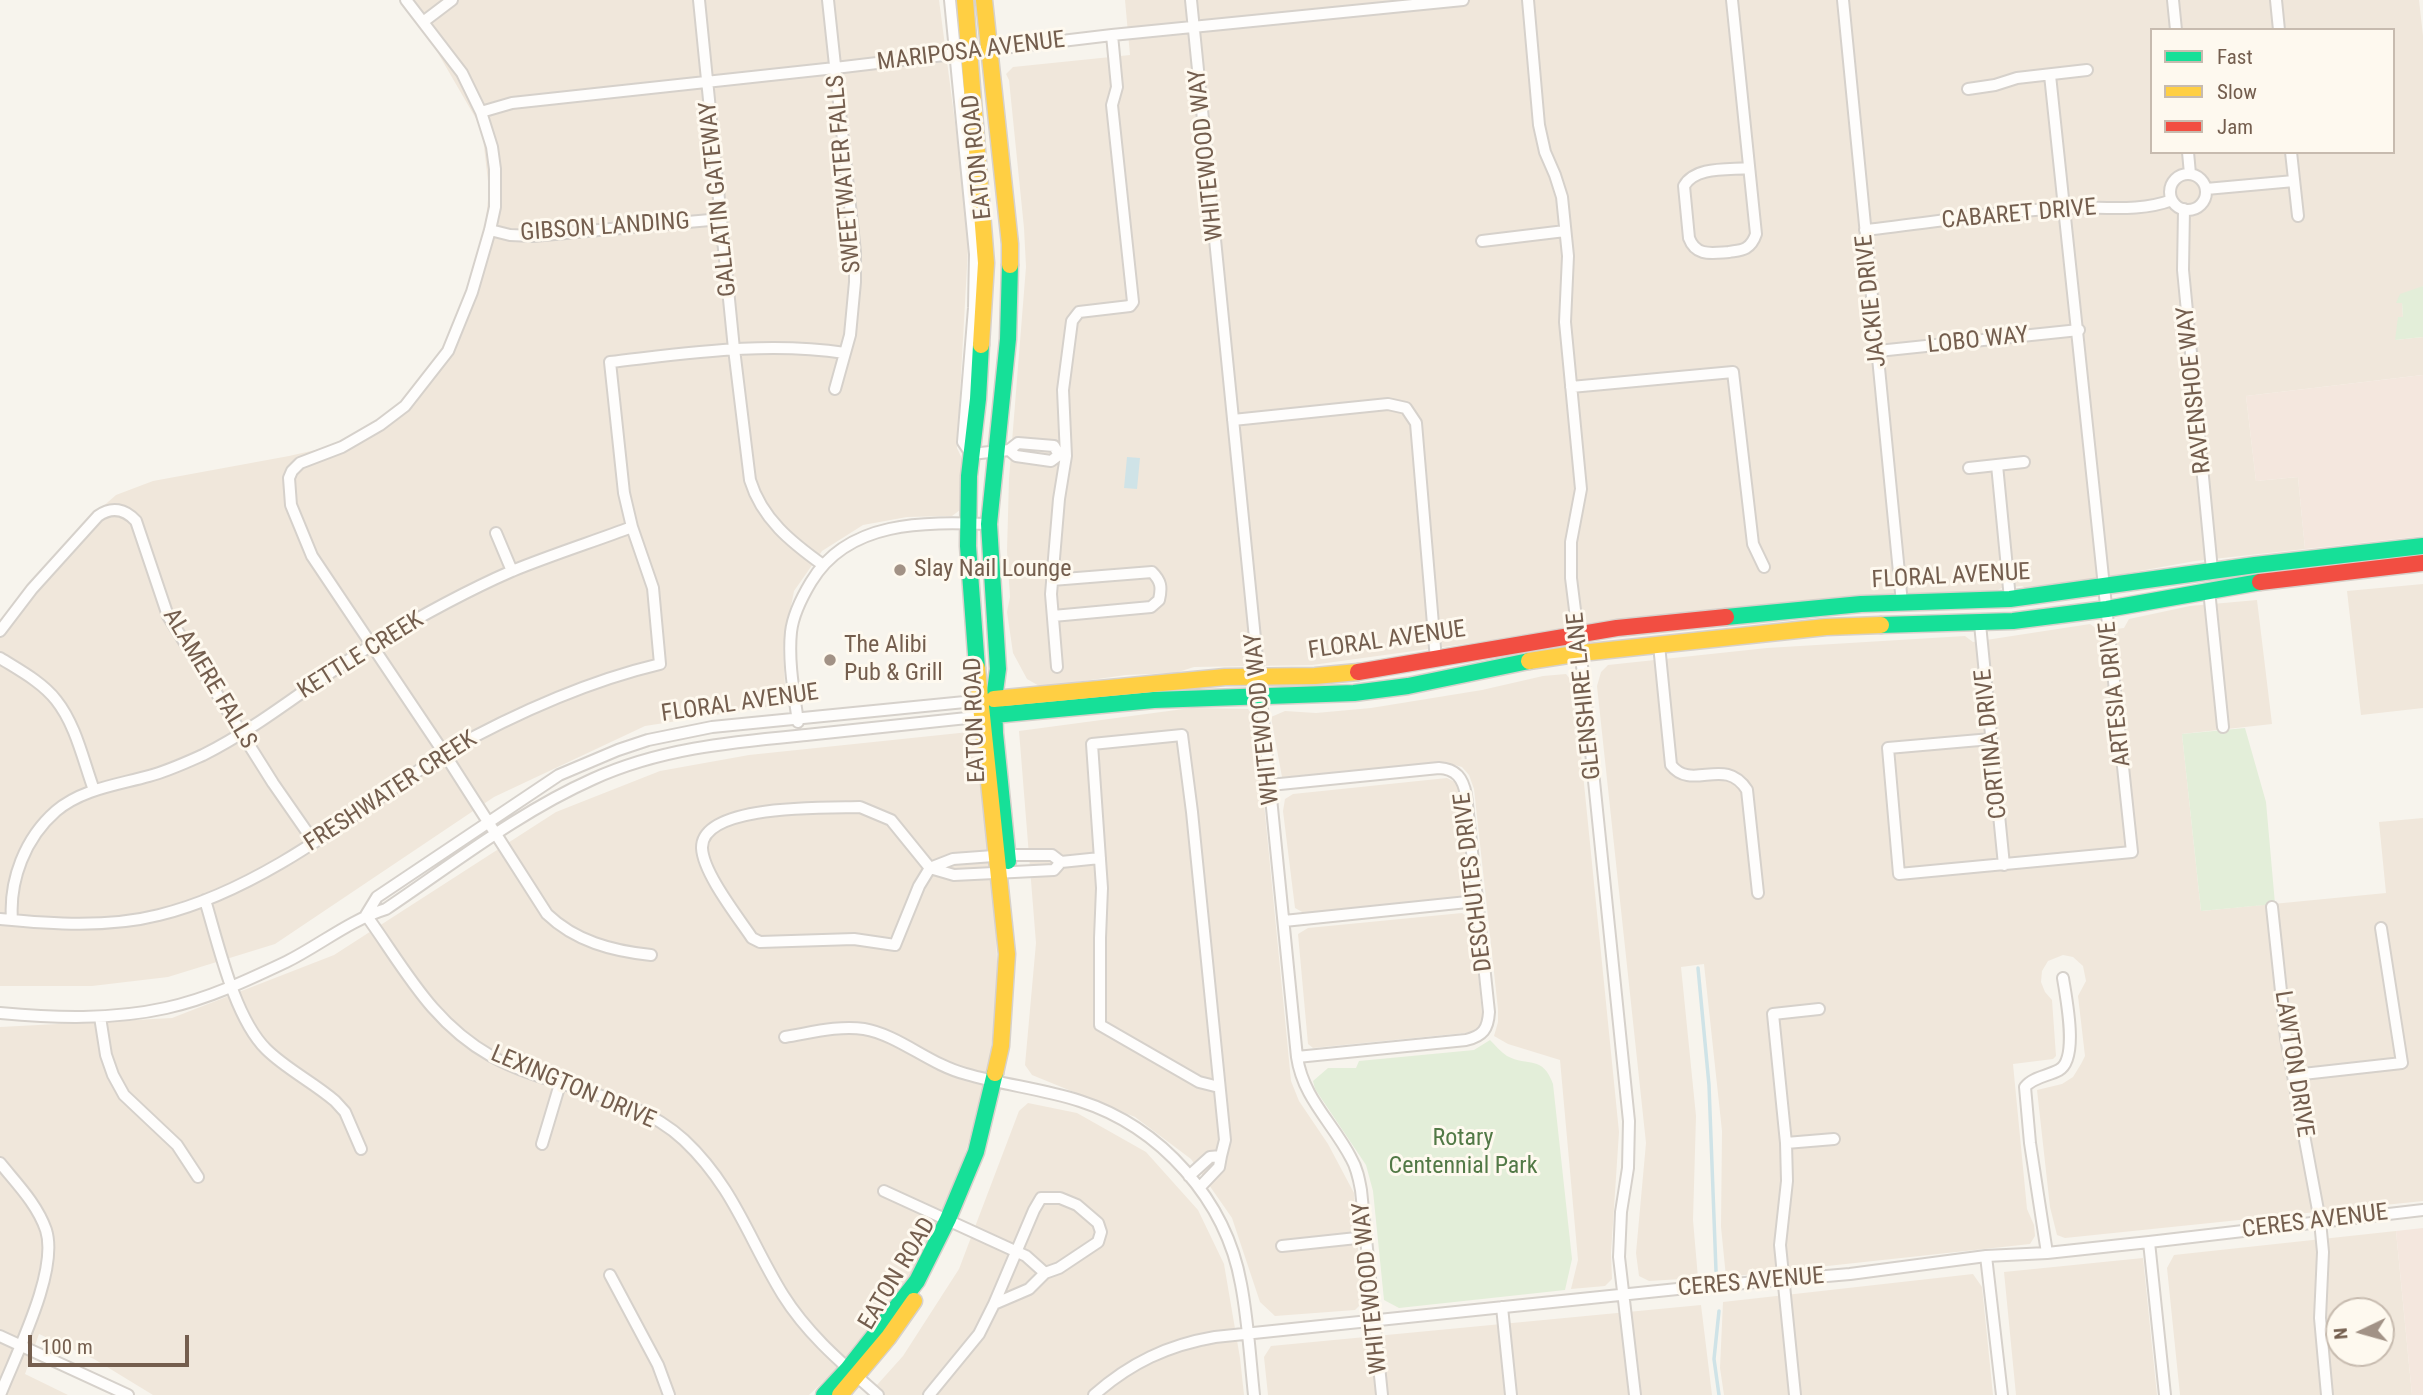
<!DOCTYPE html>
<html>
<head>
<meta charset="utf-8">
<style>
  body { margin:0 }
  #map { position:relative; width:2423px; height:1395px; overflow:hidden; background:#f7f4ed; font-family:"Roboto Condensed",sans-serif }
  canvas { display:block }
  .legend { position:absolute; left:2150px; top:28px; width:245px; height:126px; box-sizing:border-box; background:#fef9ef; border:2px solid #c7bbaf; margin:0; padding:9px 12px; list-style:none; font-size:21px; color:#745e4e }
  .legend li { display:flex; align-items:center; gap:14px; height:35px }
  .legend b { width:35px; border:2px solid #c7bbaf }
  .north { position:absolute; left:2325px; top:1297px; width:70px; height:70px; box-sizing:border-box; background:#fef9ef; border:2px solid #c7bbaf; border-radius:50%; rotate:265deg; font-size:19px; font-weight:700; line-height:28px; text-align:center; color:#745e4e }
  .north::after { content:''; display:block; margin:auto; width:24px; height:32px; background:#a29286; clip-path:polygon(50% 0,100% 100%,50% 72%,0 100%) }
  .scale { position:absolute; left:28px; top:1335px; width:161px; height:32px; box-sizing:border-box; border:4px solid #745e4e; border-top:0; padding-left:9px; font-size:21px; line-height:24px; white-space:nowrap; color:#745e4e; -webkit-text-stroke:5px #fef9ef; paint-order:stroke }
</style>
</head>
<body>
<div id="map">
<canvas width="2423" height="1395"></canvas>
<ul class="legend">
<li><b style="height:9px;background:#16e098"></b>Fast</li>
<li><b style="height:9px;background:#ffcf43"></b>Slow</li>
<li><b style="height:9px;background:#f24e42"></b>Jam</li>
</ul>
<div class="north">N</div>
<div class="scale">100 m</div>
</div>
<script>
const context = document.querySelector('canvas').getContext('2d');
context.lineJoin = 'round';
function fillPath(path, color) { context.fillStyle = color; context.fill(path, 'evenodd'); }
function strokePath(path, color, width, dash) { context.strokeStyle = color; context.lineWidth = width; context.lineCap = dash ? 'butt' : 'round'; context.setLineDash(dash || []); context.stroke(path); }
function write(font, color, halo, rows, align = 'center') {
  context.font = font + ' "Roboto Condensed",sans-serif'; context.lineWidth = 6; context.setLineDash([]); context.textBaseline = 'middle'; context.strokeStyle = halo; context.fillStyle = color; for (const [text, x, y, turn = 0] of rows) {
    context.save(); context.translate(x, y); context.rotate((+turn || 0) * Math.PI / 180); context.textAlign = isNaN(turn) ? turn : align; if (halo) context.strokeText(text, 0, 0); context.fillText(text, 0, 0); context.restore();
  }
}
const residential = new Path2D(`
  M400 0H939L969 230 957 448 966 467 964 507 952 516 907 517 863 525 822 551 794 591 783 648 786 704 645 726 494 797 275 944 168 977 92 986H0V630L84 523 116 495 153 481 289 456 342 444 403 404 447 349 484 238 489 190 482 129 435 48Z
  M1125 0H2419L2423 36V286L2397 303H2402L2403 317 2395 340 2423 337V375L2246 396 2256 481 2298 477 2305 549 2195 561 2029 591 2022 586 2002 588 1991 593 1559 631 1312 665 1194 667 1175 673 1126 675 1041 687 1027 679 1013 653 1007 612 1010 597 1007 551 1009 479 1026 267 1024 228 1009 80 1006 74 1013 67 1130 55ZM2152 30H2393V152H2152Z
  M2423 584V708L2361 715 2347 591Z
  M2257 600 2272 724 2182 734 2201 911 2386 893 2379 822 2423 818V1201L2065 1238 2057 1235 2050 1207 2037 1090 2062 1084 2073 1077 2081 1064 2085 1056 2078 996 2086 981 2083 966 2073 957 2063 955 2048 961 2042 971 2041 982 2045 992 2052 1000 2056 1056 2053 1059 2013 1064 2027 1209 2034 1225 2035 1236 2030 1244 1726 1277 1721 1227 1722 1131 1704 964 1681 967 1696 1116 1693 1220 1698 1278 1649 1281 1639 1276 1636 1253 1646 1143 1597 686 1601 672 1608 665 1767 648 1965 636 1973 642 2090 624 2100 631 2124 628 2129 619 2190 606Z
  M1566 674 1574 684 1619 1132 1611 1253 1612 1279 1605 1286 1571 1289 1578 1260 1560 1060 1508 1044 1494 1036 1498 1022V1009L1474 789 1469 775 1462 767 1447 763 1282 777 1271 717 1285 711 1316 713 1371 708 1482 690 1543 676Z
  M1191 708 1248 709 1256 721 1291 1081 1299 1101 1328 1144 1354 1193 1362 1303 1355 1310 1275 1316 1260 1302 1232 1218 1191 1159 1135 1117 1032 1075 1025 1065 1036 943 1019 731Z
  M969 732 976 736 994 892 998 982 990 1060 980 1102 956 1185 926 1249 892 1306 851 1355 809 1395H153L94 1359 39 1334 25 1374 68 1395H0V1027L172 1018 334 955 556 812 660 771 749 755Z
  M1447 778 1455 782 1460 791 1470 882 1467 891 1461 897 1304 913 1295 908 1283 811 1285 799 1293 794Z
  M1462 913 1473 921 1483 1023 1481 1028 1475 1032 1313 1048 1308 1044 1298 934 1308 928Z
  M1028 1103 1077 1113 1146 1152 1198 1210 1224 1264 1240 1358 1244 1395H868L903 1356 959 1269 1019 1111Z
  M2396 1231 2412 1395H2180L2167 1268 2174 1255ZM2339 1311H2381V1353H2339Z
  M2143 1258 2157 1395H2016L2004 1272Z
  M1973 1274 1982 1287 1993 1395H1724L1720 1368 1723 1302Z
  M1701 1305 1712 1395H1268L1264 1357 1271 1346Z`);
const commercial = new Path2D(`
  M2423 375V536L2305 549 2298 477 2256 481 2246 396Z
  M2423 1228V1395H2412L2396 1231Z`);
const green = new Path2D(`
  M2423 286V337L2395 340 2398 317H2403L2402 303H2396L2400 294Z
  M2245 728 2266 802 2275 904 2201 911 2182 734Z
  M1490 1040C1495 1045 1501 1052 1507 1056 1528 1067 1543 1055 1553 1084L1572 1259 1565 1290 1399 1308 1384 1300 1373 1191 1366 1165 1315 1089 1313 1081 1328 1068H1356L1359 1061 1474 1050Z`);
const water = new Path2D(`
  M1127 457 1140 458 1137 489 1124 488Z`);
const stream = new Path2D(`
  M1698 968 1709 1085 1716 1271
  M1719 1395 1714 1359 1719 1311`);
const street = new Path2D(`
  M406 0 462 73 481 112 492 147 495 169V207L490 230 472 292 448 351 405 406 380 425 342 447 300 463 292 471 289 478 291 505 312 556 444 753 547 914C575 941 612 951 651 955
  M699 0 734 349 750 480C762 519 791 542 823 565
  M828 0 855 252V282L850 335 835 389
  M950 0 975 254 974 308 963 442 971 454 1009 450 1018 443 1054 446 1059 455
  M1191 0 1297 1057C1303 1098 1333 1123 1351 1158 1357 1168 1359 1179 1361 1190L1382 1395
  M1528 0 1539 125 1545 152 1555 175 1562 197 1568 256 1565 322 1581 489 1571 542V578L1583 674 1629 1121 1628 1168 1621 1212 1619 1257 1635 1395
  M1732 0 1756 234C1754 240 1751 245 1746 248 1741 251 1734 251 1729 252 1712 253 1696 257 1689 238L1684 186C1695 166 1729 170 1749 168
  M1843 0 1902 603
  M2173 0 2176 30
  M2276 0 2279 30
  M423 22 452 0
  M1968 89 1995 85 2017 78 2087 70
  M481 112 512 103 835 68 1112 35 1463 0
  M2188 152 2190 174
  M2291 152 2298 216
  M2170 192a18 18 0 1 1 36 0a18 18 0 1 1-36 0Z
  M2206 189 2294 181
  M2184 209 2183 270 2212 570
  M490 230 510 235 533 236 721 219
  M1865 230C1931 223 1998 211 2065 208 2100 206 2138 213 2172 200
  M1482 241 1565 231
  M1878 351 2079 330
  M1571 387 1733 372 1753 544 1764 567
  M1233 420 1388 404 1406 408 1416 423 1436 660
  M1009 450 1016 456 1051 461 1059 455 1066 456 1063 390 1072 321 1079 312 1130 306 1133 302 1112 105 1117 87 1112 35
  M1997 465 2010 599
  M1969 468 2024 462
  M496 533 512 571
  M1052 580 1152 572C1161 581 1162 587 1159 600L1151 607 1053 616
  M2209 590 2223 727
  M1980 624 2004 865
  M0 631 32 589 98 516C112 506 125 509 136 521L168 616 273 783 314 842
  M1659 645 1671 765C1692 792 1725 755 1747 790L1758 893
  M0 658C19 670 42 682 56 700 76 725 83 760 94 790
  M1057 667 1051 594 1059 499 1066 456
  M798 722C794 693 788 661 791 632 793 614 802 597 811 582 848 520 924 522 989 524
  M1991 739 1888 748 1899 874 2132 852 2050 75
  M1270 785 1439 768C1456 769 1463 778 1466 795L1489 1012C1488 1029 1483 1036 1466 1040L1297 1057
  M860 807 891 820 930 868 919 886 895 945 854 939 760 942 752 938C738 917 703 873 702 848 701 803 830 808 860 807Z
  M1007 855H1052L1061 862 1054 870 954 875 930 868 953 859Z
  M1061 862 1100 858
  M205 900C218 943 234 1017 266 1049 286 1069 313 1082 335 1101L345 1112 361 1149
  M2272 907 2286 1038 2320 1221 2323 1252 2320 1318 2327 1395
  M366 915C405 969 431 1022 491 1056 553 1090 631 1091 684 1140 734 1187 749 1240 783 1295 808 1335 843 1364 878 1395
  M366 915 377 897 559 775 618 750 648 740 712 727 985 700
  M0 919C51 924 108 928 159 915 262 890 357 812 444 753 512 715 584 682 660 664L653 588 632 527 624 493 610 362C690 353 765 341 845 353
  M12 920C9 880 25 838 56 811 82 789 117 785 149 776 168 771 185 763 203 755 263 725 315 680 372 645 417 618 464 592 512 571 551 555 592 542 632 527
  M1284 921 1477 901
  M0 1013C55 1018 112 1020 166 1008 208 999 248 980 286 962 320 945 350 920 386 909 453 864 519 812 593 779 661 748 733 742 806 735 866 729 926 722 986 716
  M100 1017 106 1055 113 1075 124 1095 177 1145 198 1177
  M785 1037C810 1033 839 1025 864 1029 899 1035 930 1065 966 1074 1004 1085 1043 1089 1080 1101 1161 1127 1226 1200 1241 1284 1248 1320 1250 1358 1254 1395
  M2294 1075 2402 1063 2381 928
  M1219 1087 1199 1082 1100 1025V938L1102 888 1092 744 1182 735 1192 812 1225 1140 1221 1156
  M1786 1143 1834 1139
  M542 1144 560 1084
  M0 1163C17 1184 37 1204 46 1230 59 1271 16 1354 0 1395
  M1189 1176 1210 1157 1221 1156 1219 1167 1199 1188
  M884 1191 1026 1256 1045 1273
  M1041 1198H1060L1077 1205 1098 1223 1101 1232 1098 1242 1059 1268 1045 1273 1029 1289 994 1304 1034 1210Z
  M2149 1242 2165 1395
  M1282 1246 1366 1237
  M2047 1253 2030 1143 2025 1087C2033 1077 2048 1076 2059 1070 2079 1059 2066 998 2063 978
  M1986 1256 2002 1395
  M610 1275 658 1365 669 1395
  M1502 1307 1511 1395
  M0 1336 128 1395
  M929 1395 979 1334 994 1304
  M1094 1395C1130 1363 1168 1345 1215 1337L1687 1288 1850 1274 1986 1256 2047 1253 2149 1242 2423 1210
  M1795 1395 1780 1245 1787 1181 1786 1143 1773 1014 1819 1009`);
const fast = new Path2D(`
  M1726 617 1861 604 2010 599 2255 565 2423 546
  M1881 625 2013 621 2107 609 2260 582
  M977 668 968 546 969 476 978 399 981 345
  M994 715 1154 700 1354 693 1408 686 1529 661
  M1008 861 995 733 994 699 998 669 989 524 1008 339 1010 265
  M824 1395 848 1369 917 1281 948 1219 976 1152 995 1073`);
const slow = new Path2D(`
  M965 0 986 263 981 345
  M984 0 1010 244V265
  M1529 661 1581 653 1826 627 1881 625
  M977 668 1007 954 1001 1046 995 1073
  M994 699 1225 677 1315 676 1358 672
  M840 1395 888 1338 914 1301`);
const jam = new Path2D(`
  M2260 582 2423 563
  M1358 672 1617 628 1726 617`);
const markers = [
  [900,570,7,"#a29286"],
  [830,660,7,"#a29286"]
];
const streetNames = [
  ["MARIPOSA AVENUE",971,52,-7],
  ["WHITEWOOD WAY",1207,155,-96],
  ["EATON ROAD",978,157,-96],
  ["SWEETWATER FALLS",845,174,-95],
  ["GALLATIN GATEWAY",719,199,-96],
  ["CABARET DRIVE",2019,215,-5],
  ["GIBSON LANDING",605,228,-4],
  ["JACKIE DRIVE",1872,301,-96],
  ["LOBO WAY",1978,341,-6],
  ["RAVENSHOE WAY",2195,390,-96],
  ["FLORAL AVENUE",1951,577,-3],
  ["FLORAL AVENUE",1387,641,-8],
  ["KETTLE CREEK",361,656,-32],
  ["ALAMERE FALLS",209,679,59],
  ["ARTESIA DRIVE",2116,694,-96],
  ["GLENSHIRE LANE",1585,696,-96],
  ["FLORAL AVENUE",740,704,-8],
  ["WHITEWOOD WAY",1263,719,-96],
  ["EATON ROAD",976,720,-92],
  ["CORTINA DRIVE",1992,744,-96],
  ["FRESHWATER CREEK",391,792,-33],
  ["DESCHUTES DRIVE",1474,882,-97],
  ["LAWTON DRIVE",2293,1064,81],
  ["LEXINGTON DRIVE",573,1088,23],
  ["CERES AVENUE",2315,1222,-7],
  ["EATON ROAD",898,1274,-59],
  ["CERES AVENUE",1751,1283,-5],
  ["WHITEWOOD WAY",1371,1288,-96]
];
const poiNames = [
  ["Slay Nail Lounge",914,570],
  ["The Alibi",844,646],
  ["Pub & Grill",844,674]
];
const parkNames = [
  ["Rotary",1463,1139],
  ["Centennial Park",1463,1167]
];
fillPath(residential, '#f0e7db');
fillPath(commercial, '#f4e7de');
fillPath(green, '#e3eed9');
fillPath(water, '#cfe3e7');
strokePath(stream, '#cfe3e7', 3.5);
strokePath(street, '#d6d1cb', 14);
strokePath(fast, '#d7d1cb', 19);
strokePath(slow, '#d7d1cb', 19);
strokePath(jam, '#d7d1cb', 19);
strokePath(street, '#fefdfc', 10);
strokePath(fast, '#16e098', 16);
strokePath(slow, '#ffcf43', 16);
strokePath(jam, '#f24e42', 16);
for (const [x, y, r, color] of markers) { const dot = new Path2D(); dot.arc(x, y, r, 0, 2 * Math.PI); context.fillStyle = color; context.fill(dot); strokePath(dot, '#fef9ef', 2.5); }
write('24px', '#745e4e', '#fef9ef', streetNames);
write('24px', '#745e4e', '#fef9ef', poiNames, 'left');
write('24px', '#527946', '#fef9ef', parkNames);
</script>
</body>
</html>
